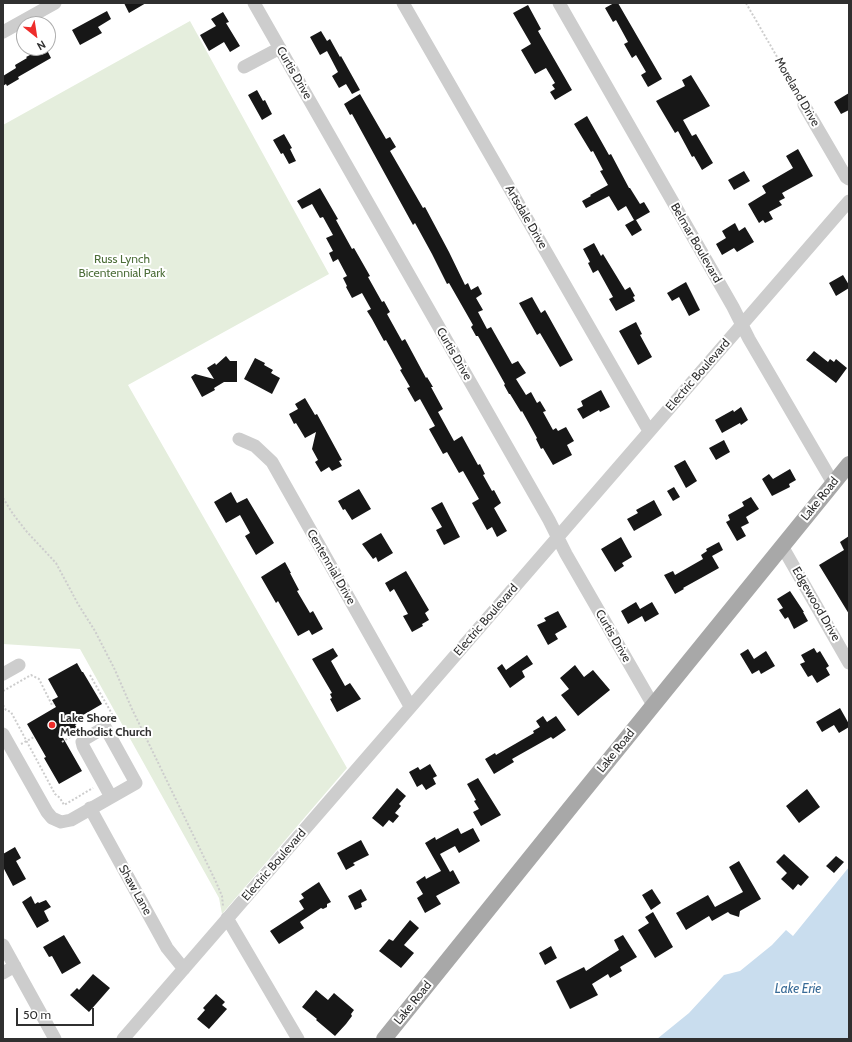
<!DOCTYPE html>
<html>
<head>
<meta charset="utf-8">
<style>
  body { margin:0 }
  #map { position:relative; width:852px; height:1042px; overflow:hidden; background:#fff; font-family:Cabin,sans-serif }
  canvas { display:block }
  .frame { position:absolute; inset:0; border:4px solid #303030; pointer-events:none }
  .north { position:absolute; left:16px; top:16px; width:40px; height:40px; box-sizing:border-box; background:#fff; border:1px solid #acacac; border-radius:50%; rotate:150deg; font-size:11px; font-weight:700; line-height:16px; text-align:center; color:#303030 }
  .north::after { content:''; display:block; margin:auto; width:14px; height:18px; background:#ee2d2b; clip-path:polygon(50% 0,100% 100%,50% 72%,0 100%) }
  .scale { position:absolute; left:16px; top:1008px; width:78px; height:18px; box-sizing:border-box; border:2px solid #303030; border-top:0; padding-left:5px; font-size:12px; line-height:14px; white-space:nowrap; color:#303030; -webkit-text-stroke:3px #fff; paint-order:stroke }
</style>
</head>
<body>
<div id="map">
<canvas width="852" height="1042"></canvas>
<div class="frame"></div>
<div class="north">N</div>
<div class="scale">50 m</div>
</div>
<script>
const context = document.querySelector('canvas').getContext('2d');
context.lineJoin = 'round';
function fillPath(path, color) { context.fillStyle = color; context.fill(path, 'evenodd'); }
function strokePath(path, color, width, dash) { context.strokeStyle = color; context.lineWidth = width; context.lineCap = dash ? 'butt' : 'round'; context.setLineDash(dash || []); context.stroke(path); }
function write(font, color, halo, rows, align = 'center') {
  context.font = font + ' Cabin,sans-serif'; context.lineWidth = 4; context.setLineDash([]); context.textBaseline = 'middle'; context.strokeStyle = halo; context.fillStyle = color; for (const [text, x, y, turn = 0] of rows) {
    context.save(); context.translate(x, y); context.rotate((+turn || 0) * Math.PI / 180); context.textAlign = isNaN(turn) ? turn : align; if (halo) context.strokeText(text, 0, 0); context.fillText(text, 0, 0); context.restore();
  }
}
const green = new Path2D(`
  M190 21 329 274 128 385 347 768 222 914 219 898 80 649 3 644V125Z`);
const water = new Path2D(`
  M849 867V1039H657L689 1013 724 975 740 971 772 945 786 930 793 936Z`);
const building = new Path2D(`
  M124 3H146L129 13Z
  M614 3H618L662 79 648 87 641 75 646 72 636 55 632 58 624 44 628 42 616 20 613 22 605 8Z
  M528 5 541 29 538 31 572 90 555 100 550 92 555 89 552 85 555 83 546 68 535 74 521 50 531 44 513 13Z
  M107 11 111 19 98 27 102 33 80 45 72 30Z
  M223 12 229 22 226 23 240 46 230 52 224 42 209 51 200 35 216 26 211 19Z
  M321 31 327 41 330 39 340 57 341 56 360 90 352 94 346 84 339 88 332 76 338 72 327 51 320 55 310 37Z
  M35 48H46L51 58 18 77 19 79 7 86 6 84 3 86V76L16 68 15 65 27 58 26 57 32 54 30 51Z
  M691 75 710 106 683 120 692 136 696 134 713 163 702 170 694 156 692 157 678 131 675 133 656 101 685 86 682 80Z
  M257 90 263 101 265 100 272 114 262 120 248 95Z
  M849 93V110L841 114 834 102Z
  M360 94 386 139 390 137 396 147 390 151 423 208 425 207 449 252 465 285 468 283 471 290 478 286 482 294 476 298 483 310 478 312 487 329 491 327 512 364 518 361 526 373 516 379 526 395 531 392 537 403 540 401 546 411 543 412 553 430 556 428 558 431 566 427 574 441 567 445 572 455 553 465 543 448 541 449 536 439 537 438 522 411 521 412 510 394H509L504 385 505 384 478 336H476L471 327 473 325 449 283 447 284 432 254 415 223 413 225 352 114 350 115 344 104Z
  M587 116 609 155 611 154 629 188H630L640 204 644 202 650 212 636 220 642 230 632 236 625 225 634 220 626 206 618 211 609 196 586 208 582 201 591 196 590 195 608 185 600 171 603 170 593 151 591 152 574 124Z
  M284 134 292 148 290 149 296 161 289 164 283 153 281 154 273 140Z
  M798 149 813 176 782 193 785 198 779 201 782 205 769 212 773 219 765 223 763 220 759 223 748 204 766 193 762 186 793 168 786 156Z
  M744 171 750 181 734 190 728 180Z
  M320 188 338 219 336 220 352 249 354 248 370 276 368 277 382 302 384 301 390 312 387 314 402 341 405 339 426 378 427 377 433 387H431L443 409 438 412 454 441 462 436 478 465 480 464 485 474 483 475 492 491 494 490 501 503 494 508 507 531 497 537 492 527 487 530 472 503 479 499 463 471 459 473 447 452 443 454 429 429 435 426 420 399 415 402 407 388 410 387 400 370 402 369 386 340 384 341 372 319 367 311 371 309 362 293 352 298 346 287 347 286 343 278 347 276 338 259 333 262 329 253 333 251 326 238 333 235 323 217 320 218 312 204 302 209 297 201Z
  M735 223 739 231 745 227 754 242 737 252 734 248 722 255 716 244 726 238 722 231Z
  M594 243 601 256 603 254 625 290 630 287 635 296 633 297 635 301 616 311 609 299 613 297 598 270 593 273 588 263 590 262 583 249Z
  M843 275 849 285V288L836 296 829 283Z
  M686 282 700 310 689 316 679 297 672 301 667 293Z
  M532 297 541 313 545 310 573 360 560 367 540 333 537 335 519 303Z
  M636 322 642 334 640 335 652 357 638 365 619 331Z
  M814 351 828 362 830 359 834 362 836 359 847 368 836 383 806 360Z
  M226 356 230 361H237V382H224L214 388 215 390 202 397 191 377 195 374 214 379 207 368 215 363 216 365Z
  M255 358 265 363 264 365 273 370 271 373 280 378 272 394 244 379Z
  M601 390 610 407 600 412 599 410 583 419 577 409 583 406 581 401Z
  M305 398 315 415 317 414 342 460 339 461 342 466 332 471 329 467 321 472 315 462 318 460 312 449 316 432 305 438 296 423 294 424 289 414 298 409 295 404Z
  M741 407 748 420 741 425 740 423 722 433 715 420 733 410 734 412Z
  M724 440 730 452 716 460 709 448Z
  M685 460 697 481 686 488 674 466Z
  M790 469 796 480 789 484 790 487 772 496 762 479 769 474 773 479Z
  M674 487 680 497 673 501 667 491Z
  M359 489 371 509 352 520 345 509 343 510 338 501Z
  M231 492 237 503 247 498 274 543 256 555 245 536 250 533 240 515 226 523 214 502Z
  M751 497 759 509 746 517 749 523 741 527 746 536 737 541 726 522 730 520 728 515 744 506 742 502Z
  M654 500 662 515 634 531 627 519 638 513 636 510Z
  M442 502 460 537 444 545 436 530 442 527 431 508Z
  M381 533 393 553 378 562 376 557 373 559 362 544Z
  M849 536V614L819 565 844 550 840 542Z
  M621 537 632 557 622 563 624 566 615 572 601 549Z
  M719 542 723 550 712 556 719 568 683 588 684 589 675 594 664 575 673 571 675 575 703 559 701 555 707 551 706 549Z
  M285 562 291 573H290L299 590 297 591 310 613 313 611 323 629 312 635 309 630 298 636 278 601 276 603 261 577Z
  M406 571 429 610 425 613 429 620 422 624 423 626 412 632 403 616 408 614 394 589 390 592 385 583Z
  M790 591 804 612H803L808 621 794 629 788 617 785 619 779 610 783 608 777 599Z
  M636 602 640 609 652 602 659 614 645 622 642 616 628 624 621 611Z
  M558 611 567 627 555 634 558 639 548 645 537 625 546 621 544 618Z
  M333 648 338 656 331 661 345 686 350 683 361 699 337 712 330 699 332 698 330 694 332 693 312 659Z
  M814 648 817 653 820 651 829 666 826 668 830 675 817 683 812 675 808 677 800 664 805 662 801 655Z
  M748 649 754 659 766 651 775 666 761 674 759 670 752 674 740 654Z
  M527 655 533 664 522 671 525 677 510 688 497 668 502 664 506 670Z
  M77 663 82 672H83L102 704 78 718 80 722 75 725 77 728 62 736 82 771 59 784 44 758 46 757 27 724 56 707 52 700 58 697 48 679Z
  M575 665 584 677 593 670 610 690 578 716 561 695 569 689 560 678Z
  M840 708 849 724V727L839 733 834 725 822 732 816 722Z
  M543 716 547 722 556 716 566 730 553 739 551 737 512 759 514 762 494 774 485 759 495 753 496 755 534 733 533 731 540 727 536 721Z
  M430 764 437 776 433 778 436 784 426 790 422 784 417 787 409 772 418 767 420 770Z
  M478 778 501 815 481 826 473 812 479 809 474 801 476 800 467 784Z
  M397 788 406 796 399 804 401 806 395 813 399 816 393 823 389 820 383 827 372 818Z
  M807 789 820 807 799 823 786 806Z
  M458 828 461 834 473 828 480 841 459 853 455 846 440 854 450 872 453 870 460 883 436 896 441 904 425 913 417 898 423 894 416 882 425 876 426 879 441 871 425 843 435 837 436 840Z
  M361 840 369 855 353 863 355 865 346 870 337 853Z
  M15 847 21 858 16 861 26 879 13 886 3 867V854Z
  M784 854 809 877 801 886 798 884 793 890 781 879 787 873 776 862Z
  M836 856 844 862 834 873 826 866Z
  M739 861 761 899 740 911 739 917 730 914 728 912 712 921 709 916 686 930 676 913 708 895 715 907 743 892 729 867Z
  M319 882 331 902 327 904V907L323 909 321 908 300 922 304 928 279 944 270 931 304 909 299 901 304 898 301 894Z
  M361 889 367 900 361 903 362 907 355 910 348 896Z
  M652 889 661 903 651 910 642 895Z
  M31 896 35 904 38 902 39 903 46 900 51 907 44 911 49 921 37 928 22 902Z
  M653 912 673 947 655 958 638 930 649 923 645 917Z
  M410 920 419 928 404 945 414 953 401 968 379 951 389 939 393 941Z
  M64 935 81 963 62 974 52 956 49 957 43 947Z
  M623 935 637 957 620 967 622 971 610 978 608 974 592 984 598 995 570 1009 556 981 584 967 586 971 619 950 614 940Z
  M551 946 557 958 545 965 539 953Z
  M93 974 110 988 89 1012 70 995 77 988 79 990Z
  M316 990 328 1000 334 993 354 1010 351 1014 352 1016 346 1024 335 1036 316 1020 317 1019 302 1007Z
  M216 994 225 1002 222 1005 227 1009 209 1029 197 1019 205 1010 203 1008Z`);
const path = new Path2D(`
  M746 3 799 95
  M3 498 13 514 27 532 56 563 78 604 95 631 115 670 132 709 216 882 222 896 223 906
  M90 675 112 714 108 716
  M3 691 31 675 39 679 52 705 54 704
  M3 705 6 710 11 712 55 794 60 798 64 805 93 788
  M62 742 72 736
  M21 744 34 737`);
const minor = new Path2D(`
  M254 3 549 520 566 554 653 705
  M403 3 649 431
  M559 3 733 307 749 339 833 483
  M3 32 55 3
  M244 67 280 48
  M804 105 846 177 849 179
  M239 439 255 446 272 462 410 706
  M782 546 849 663
  M3 674 19 665
  M3 734 47 812 52 818 61 822 71 820 136 783 105 727 85 739 82 742 83 746 111 797
  M90 808 167 948 184 969
  M227 918 298 1039
  M3 945 55 1039
  M3 973 15 966
  M123 1039 849 201`);
const major = new Path2D(`
  M384 1039 570 808 849 464`);
const markers = [
  [52,725,4,"#ee2d2b"]
];
const streetNames = [
  ["Curtis Drive",294,73,60],
  ["Moreland Drive",797,92,60],
  ["Artsdale Drive",526,217,60],
  ["Belmar Boulevard",696,243,60],
  ["Curtis Drive",454,354,60],
  ["Electric Boulevard",698,375,-49],
  ["Lake Road",820,499,-51],
  ["Centennial Drive",331,567,60],
  ["Edgewood Drive",816,604,60],
  ["Electric Boulevard",486,620,-49],
  ["Curtis Drive",613,636,60],
  ["Lake Road",616,751,-51],
  ["Electric Boulevard",274,865,-49],
  ["Shaw Lane",135,890,61],
  ["Lake Road",413,1003,-51]
];
const parkNames = [
  ["Russ Lynch",122,259],
  ["Bicentennial Park",122,273]
];
const poiNames = [
  ["Lake Shore",60,718],
  ["Methodist Church",60,732]
];
const waterNames = [
  ["Lake Erie",798,989]
];
fillPath(green, '#e5eedd');
fillPath(water, '#c9ddee');
fillPath(building, '#171717');
strokePath(path, '#cdcdcd', 2, [2, 2]);
strokePath(minor, '#cdcdcd', 13);
strokePath(major, '#a8a8a8', 16);
for (const [x, y, r, color] of markers) { const dot = new Path2D(); dot.arc(x, y, r, 0, 2 * Math.PI); context.fillStyle = color; context.fill(dot); strokePath(dot, '#fff', 1.5); }
write('12px', '#303030', '#fff', streetNames);
write('12px', '#4e6f3a', '#fff', parkNames);
write('bold 12px', '#303030', '#fff', poiNames, 'left');
write('italic 13px', '#396b97', '#fff', waterNames);
</script>
</body>
</html>
